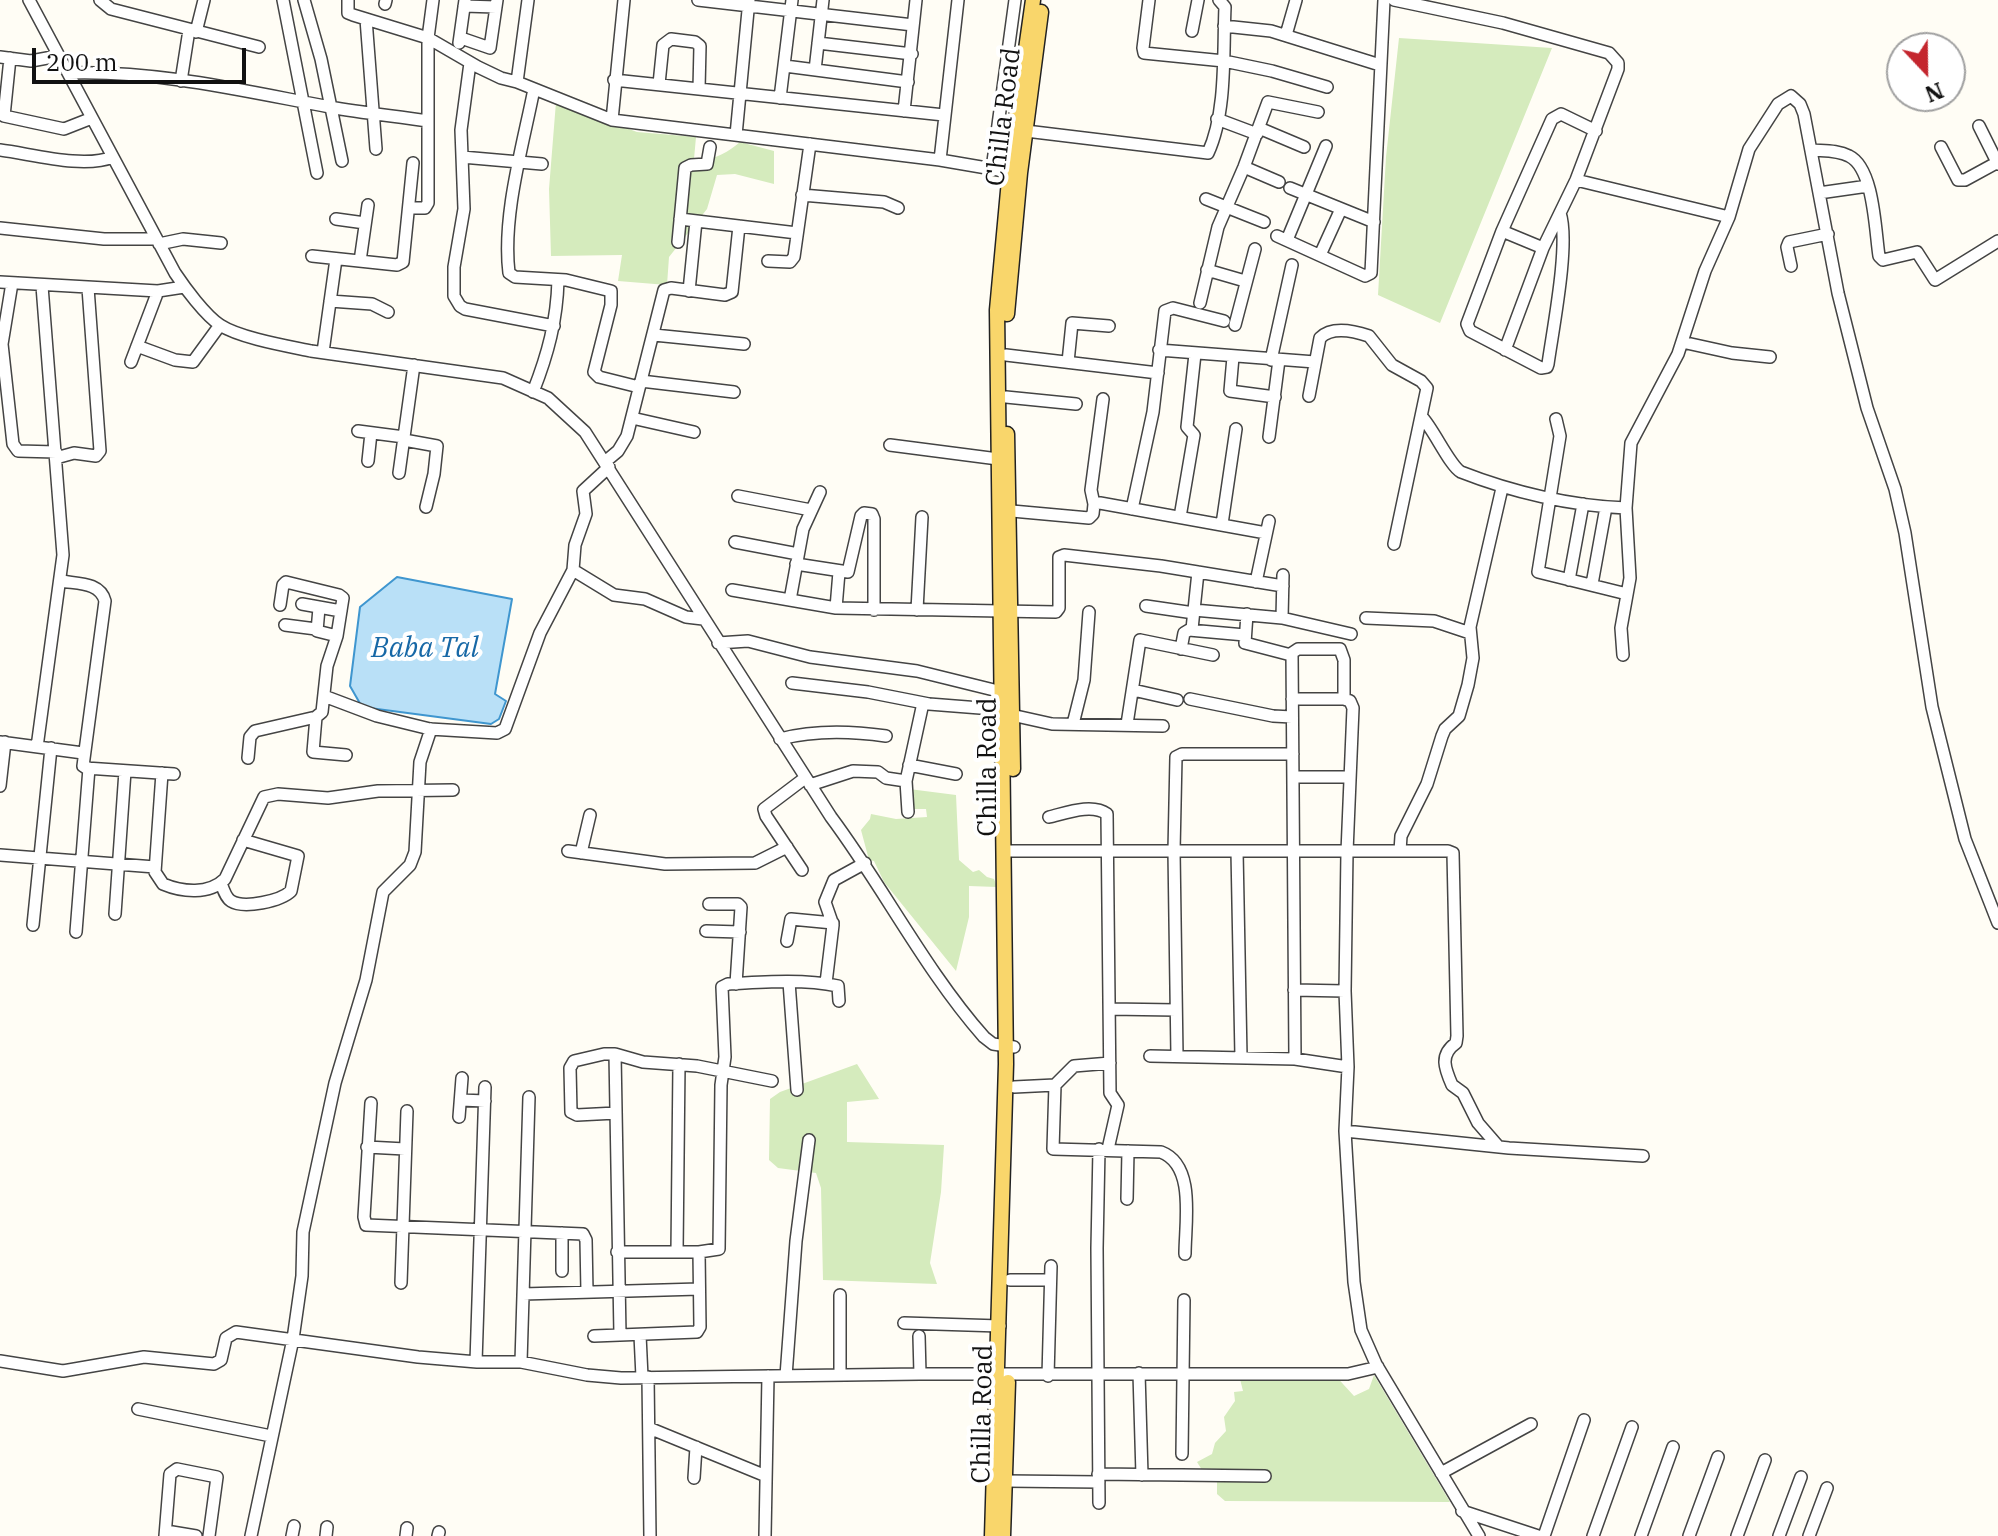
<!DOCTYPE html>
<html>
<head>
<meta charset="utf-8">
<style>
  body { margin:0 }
  #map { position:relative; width:1998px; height:1536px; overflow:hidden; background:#fffdf5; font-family:"IBM Plex Serif",serif }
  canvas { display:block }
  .north { position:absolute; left:1886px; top:32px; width:80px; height:80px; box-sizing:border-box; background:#fff; border:2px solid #a0a0a0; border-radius:50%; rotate:158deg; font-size:22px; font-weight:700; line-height:32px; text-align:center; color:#111 }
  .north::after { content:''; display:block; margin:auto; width:28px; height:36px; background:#c4262e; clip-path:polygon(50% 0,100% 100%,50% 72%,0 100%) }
  .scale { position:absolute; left:32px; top:48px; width:214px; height:36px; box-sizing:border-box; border:4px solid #111; border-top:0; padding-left:10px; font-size:24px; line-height:28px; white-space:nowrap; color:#111; -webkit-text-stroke:6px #fff; paint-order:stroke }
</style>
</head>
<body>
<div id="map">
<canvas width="1998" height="1536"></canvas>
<div class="north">N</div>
<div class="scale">200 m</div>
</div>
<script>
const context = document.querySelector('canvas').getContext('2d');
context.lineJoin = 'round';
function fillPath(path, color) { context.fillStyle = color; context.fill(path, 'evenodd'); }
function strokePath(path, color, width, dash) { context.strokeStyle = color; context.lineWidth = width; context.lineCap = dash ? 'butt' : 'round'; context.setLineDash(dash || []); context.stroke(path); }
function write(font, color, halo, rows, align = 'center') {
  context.font = font + ' "IBM Plex Serif",serif'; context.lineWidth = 8; context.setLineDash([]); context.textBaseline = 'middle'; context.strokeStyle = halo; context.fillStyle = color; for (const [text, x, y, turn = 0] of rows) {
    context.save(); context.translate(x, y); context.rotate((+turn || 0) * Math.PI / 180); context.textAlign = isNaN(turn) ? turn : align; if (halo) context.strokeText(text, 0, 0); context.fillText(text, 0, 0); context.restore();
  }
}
const green = new Path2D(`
  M1399 38 1552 48 1440 323 1378 295 1386 157Z
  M556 102 637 132 696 137 694 159C712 162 727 153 740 142L774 151V184L735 174 717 175 707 209 669 257 667 285 618 281 622 255 551 256 549 189Z
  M909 789 956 795 959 860 973 872 979 870 987 877 994 879 997 887 969 886V917L956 971 884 882 874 861 869 860 861 830 870 819 871 814 896 819 927 817 926 809H910Z
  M857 1064 879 1099 847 1102V1142L944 1145 941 1192 930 1263 937 1284 823 1280 821 1188 816 1173 778 1168 769 1160 770 1099 780 1092Z
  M1332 1372 1354 1396 1369 1389 1374 1375 1450 1502 1225 1501 1217 1494V1478H1207L1197 1462 1212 1454 1215 1443 1226 1431 1224 1417 1235 1401 1234 1392 1243 1391 1240 1379Z`);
const water = new Path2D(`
  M397 577 512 599 495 694 506 701 499 719 491 724 362 707 350 686 360 607Z`);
const minor = new Path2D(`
  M29 0 175 273C185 288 205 315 220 325 240 338 287 346 311 351L503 378 548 398 585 432 831 817C884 888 925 970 984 1037L993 1044 1014 1047
  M100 0 111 9 259 47
  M283 0 317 173
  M304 0 321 59 342 161
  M348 0V13L353 15 428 38 478 67 501 78 517 82 612 120
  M624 0 612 120 940 160 1016 173
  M698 0 913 25
  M1149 0 1143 48 1144 53 1224 61 1272 71 1327 87
  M1394 0 1503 23 1609 53 1618 63V69L1576 180 1543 248 1505 350
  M385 4 386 0
  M464 6 496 7
  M366 19 376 149
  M1224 26 1271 31 1380 65
  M1192 31 1198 0
  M196 32 204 0
  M1286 35 1296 0
  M461 38 490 48 497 0
  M459 43 465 0
  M818 43 912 54
  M0 57 31 61 58 56
  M10 58 4 116 64 129 92 118
  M470 63 461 130 464 209 454 267V296L460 306 465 309 554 326
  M785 66 908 82
  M815 70 823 0
  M68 73C156 70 244 91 330 107 362 113 395 116 428 121
  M614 80 944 115
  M181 81 189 30
  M517 82 528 0
  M659 84 663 45 671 39 695 42 700 46 699 89
  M534 89C523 145 502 216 509 273L515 277 566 280 611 291V305L594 372 599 377 639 387
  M780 98 792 0
  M904 111 916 0
  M1217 119 1257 134
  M1979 126 1998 164
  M1259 128 1304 147
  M1026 131 1208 153C1227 112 1223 51 1225 7L1219 0
  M736 135 749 0
  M1941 147 1958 180H1965L1998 162
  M0 150C32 154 83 169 113 157
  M1812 150C1824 151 1838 150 1849 156 1874 168 1875 230 1879 256L1883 260 1917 252 1935 280 1998 241
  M462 157 542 164
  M940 160 958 0
  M1244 167 1279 182
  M992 169 1015 0
  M1576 180 1729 217
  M1290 188 1374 222
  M1819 193 1868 186
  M802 195 884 202 898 208
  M1206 199 1264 222
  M409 208H425L428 203V38L433 0
  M1560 213C1570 243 1553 328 1548 364L1547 367 1541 368 1470 331 1467 324 1502 231 1552 119 1561 114 1596 131
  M336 219 365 223
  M680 219 797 233
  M0 228 104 239H156
  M1502 231 1543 248
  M1277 236 1365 276 1371 273 1384 0
  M1287 240 1326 146
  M678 242 685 168 691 165 707 164 710 147
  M159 244 183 239 221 243
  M1320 255 1341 209
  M312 256 397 265 403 262 413 163
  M360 261 368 205
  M768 261 790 262 794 257 810 144
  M1791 266 1787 247 1789 242 1828 234
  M1207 270 1245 281
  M0 282 158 291 184 287
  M12 283 2 344 13 444 18 451 56 452
  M689 291 696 221
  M330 301 372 304 388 312
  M1200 303 1218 227 1244 167 1268 102 1318 112
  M1235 325 1255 249
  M654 335 744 344
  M1682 342 1732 353 1770 357
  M137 346 175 360 193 362 220 325
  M1159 350 1315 362
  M323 352 336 259
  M1006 355 1158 373
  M1233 357 1230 391 1275 397
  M1271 360 1292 265
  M131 362 158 291
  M1068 362 1072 323 1109 326
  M641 381 734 392
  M533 392C548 354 557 320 558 280
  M1309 396 1320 338C1332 326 1354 331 1369 336L1392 365 1421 381 1427 388 1394 544
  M1006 397 1076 404
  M1422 417C1434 430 1450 466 1461 472 1512 492 1571 506 1626 508
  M632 418 694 432
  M1556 419 1560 436 1538 572 1627 594
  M358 431 404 437
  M1269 437 1279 360
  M404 440 437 446 434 474 426 507
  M890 445 998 459
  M56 458 74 453 96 456 100 451 88 288
  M368 461 371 433
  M606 461 618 451 627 436 664 290 671 288 725 295 732 292 739 226
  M399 473 414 365
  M738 496 811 510
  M1094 504 1091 490 1103 399
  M1132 509 1153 412 1165 311 1173 308 1224 321
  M1001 510 1089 518 1093 514 1094 504 1100 503 1266 533
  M1180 517 1194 435 1187 427 1195 354
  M1222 524 1236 429
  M735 542 798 554
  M796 564 848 572 861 516 864 513 872 514 874 519V610
  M573 570 614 595 645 599 686 617 703 619
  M1569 580 1583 504
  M61 581C78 584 100 582 105 601L83 766 86 768 174 774
  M1256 582 1269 521
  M1592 584 1606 507
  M732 590 836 608 1056 612 1059 608V557L1064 555 1161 566 1283 586
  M790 600 803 529 820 492
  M302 604 341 611
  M1146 606 1194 613
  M319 608 317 631 337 636
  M836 608 839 572
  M917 610 922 517
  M1194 610 1282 618 1351 634
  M1247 614 1245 643 1291 655
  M1282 618 1283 575
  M1366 618 1434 621 1470 633
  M285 625 316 629
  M1192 629 1198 572
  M718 643 748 641 810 657 917 671 1002 692
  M1181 649 1184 633 1189 630 1245 635
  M1623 655 1621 628 1630 578 1626 508 1631 443 1678 354 1705 271 1729 217 1749 149 1778 104 1791 96 1800 104 1804 114 1838 293 1867 408 1895 489 1905 533 1932 707 1965 839 1998 923
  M792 683 868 692 929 704 980 708 1052 724 1163 726
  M1133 690 1177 700
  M324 696 377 716 430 729 497 733 505 729 540 633 573 570 575 545 586 514 583 491 609 467
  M1190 699 1273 716 1292 717
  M1292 699H1344L1350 701 1353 708 1347 852 1345 991 1348 1067 1345 1131 1354 1282 1361 1330 1376 1364 1479 1536
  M316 717 313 752 346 755
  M1073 724 1084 680 1089 612
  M1127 724 1140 640 1213 655
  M780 739C814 730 851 731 886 736
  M0 742 83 753
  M37 747 63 555 42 286
  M248 758 250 737 255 731 316 717 322 712 327 666 337 636 343 598 339 595 286 582 283 585 280 605
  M909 765 956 774
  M162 773 155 872 163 884C182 892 209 895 225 879L264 797 278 794 328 798 378 791 453 790
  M1293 777H1349
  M810 785 853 771 878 772 886 778 906 781
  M0 786 5 742
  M908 812 906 781 923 703
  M1049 817C1066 813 1092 803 1107 814L1110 1093 1118 1105 1108 1149
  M568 851 665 864 755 863 787 847
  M1004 851H1448L1453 853 1457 1036 1456 1043C1439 1055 1445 1069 1452 1085L1463 1093 1478 1123 1498 1146
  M1237 851 1241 1057
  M1400 851 1401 836 1427 784 1442 736 1445 729 1459 716 1468 685 1473 658 1470 627 1502 488
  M581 853 590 815
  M0 855 155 867
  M802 870 766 816 764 809 805 778
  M221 883C223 889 226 898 231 901 244 909 281 901 291 891L298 856 243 840
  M709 904H738L741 907 736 984
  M115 914 125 771
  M33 925 51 748
  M706 931 740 932
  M76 932 89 768
  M787 941 791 919 833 923
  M789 982 797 1090
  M826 983 833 925 825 902 834 880 865 863
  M1294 990 1345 991
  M1110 1009 1176 1010
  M615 1054 620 1335
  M1150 1056 1295 1059 1348 1067
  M1177 1056 1174 851 1176 757 1182 754H1293
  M1295 1059 1292 653 1298 649H1340L1344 660V699
  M1055 1085 1053 1149 1161 1152C1196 1165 1185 1223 1185 1254
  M1014 1087 1055 1085 1074 1066 1110 1063
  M461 1100 485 1101
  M371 1103 364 1217 366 1225 583 1234 586 1240 587 1292
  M616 1113 577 1115 571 1112 570 1068 574 1061 604 1054H615L643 1062 697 1066 772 1081
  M459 1117 462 1078
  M1345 1131 1509 1148 1643 1156
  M367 1147 405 1149
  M1127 1199 1128 1151
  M617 1252H699L719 1249 721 1085 725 1057 722 987 728 984C764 982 803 979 838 986L839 1001
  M677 1252 679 1064
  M562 1271V1233
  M1010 1280H1050
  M401 1283 407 1111
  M523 1294 699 1289
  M904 1323 1000 1326
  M640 1335 642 1377
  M594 1336 697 1332 700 1327 699 1252
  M919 1336 920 1374
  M0 1361 63 1371 144 1357 214 1364 221 1360 226 1338 236 1332 418 1357 477 1362H521L587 1375 621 1378 920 1374H1348L1378 1367
  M476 1362 485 1087
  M521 1362 529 1097
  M1139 1373 1142 1475
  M840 1375V1295
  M786 1376 796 1241 809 1140
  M1048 1376 1051 1266
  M648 1377 650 1536
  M138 1409 271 1436
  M649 1428 766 1476
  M1182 1454 1184 1300
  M1441 1473 1531 1424
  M1098 1474 1265 1476
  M694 1478 696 1447
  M1006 1481 1099 1482
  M1099 1503 1097 1248 1099 1149
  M1462 1511 1538 1536
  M166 1531 196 1536
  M165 1536 170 1474 177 1469 217 1477 209 1536
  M251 1536 293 1339 302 1276 303 1232 335 1083 366 980 383 892 410 865 415 852 420 762 431 729
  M292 1536 294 1526
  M326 1536 327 1527
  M406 1536 407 1528
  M438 1536 439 1532
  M765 1536 768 1376
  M1544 1536 1584 1420
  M1593 1536 1632 1427
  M1641 1536 1673 1447
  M1689 1536 1718 1457
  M1737 1536 1765 1460
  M1779 1536 1801 1477
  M1809 1536 1827 1488`);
const major = new Path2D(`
  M1007 314 1020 173 1041 12
  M1007 434 1013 769
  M992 1536 1006 1064 997 310 1012 148 1033 0
  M1003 1536 1008 1382`);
const streetNames = [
  ["Chilla Road",1004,117,-83],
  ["Chilla Road",988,767,-90],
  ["Chilla Road",983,1414,-89]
];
const waterNames = [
  ["Baba Tal",425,649]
];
fillPath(green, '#d5ebbd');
fillPath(water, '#b9e0f7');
strokePath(water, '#3f96cf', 2);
strokePath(minor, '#444', 14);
strokePath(major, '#222', 17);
strokePath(minor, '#fff', 11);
strokePath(major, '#f9d66b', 14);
write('26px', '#111', '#fff', streetNames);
write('italic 28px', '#1768a6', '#fff', waterNames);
</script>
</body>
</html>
